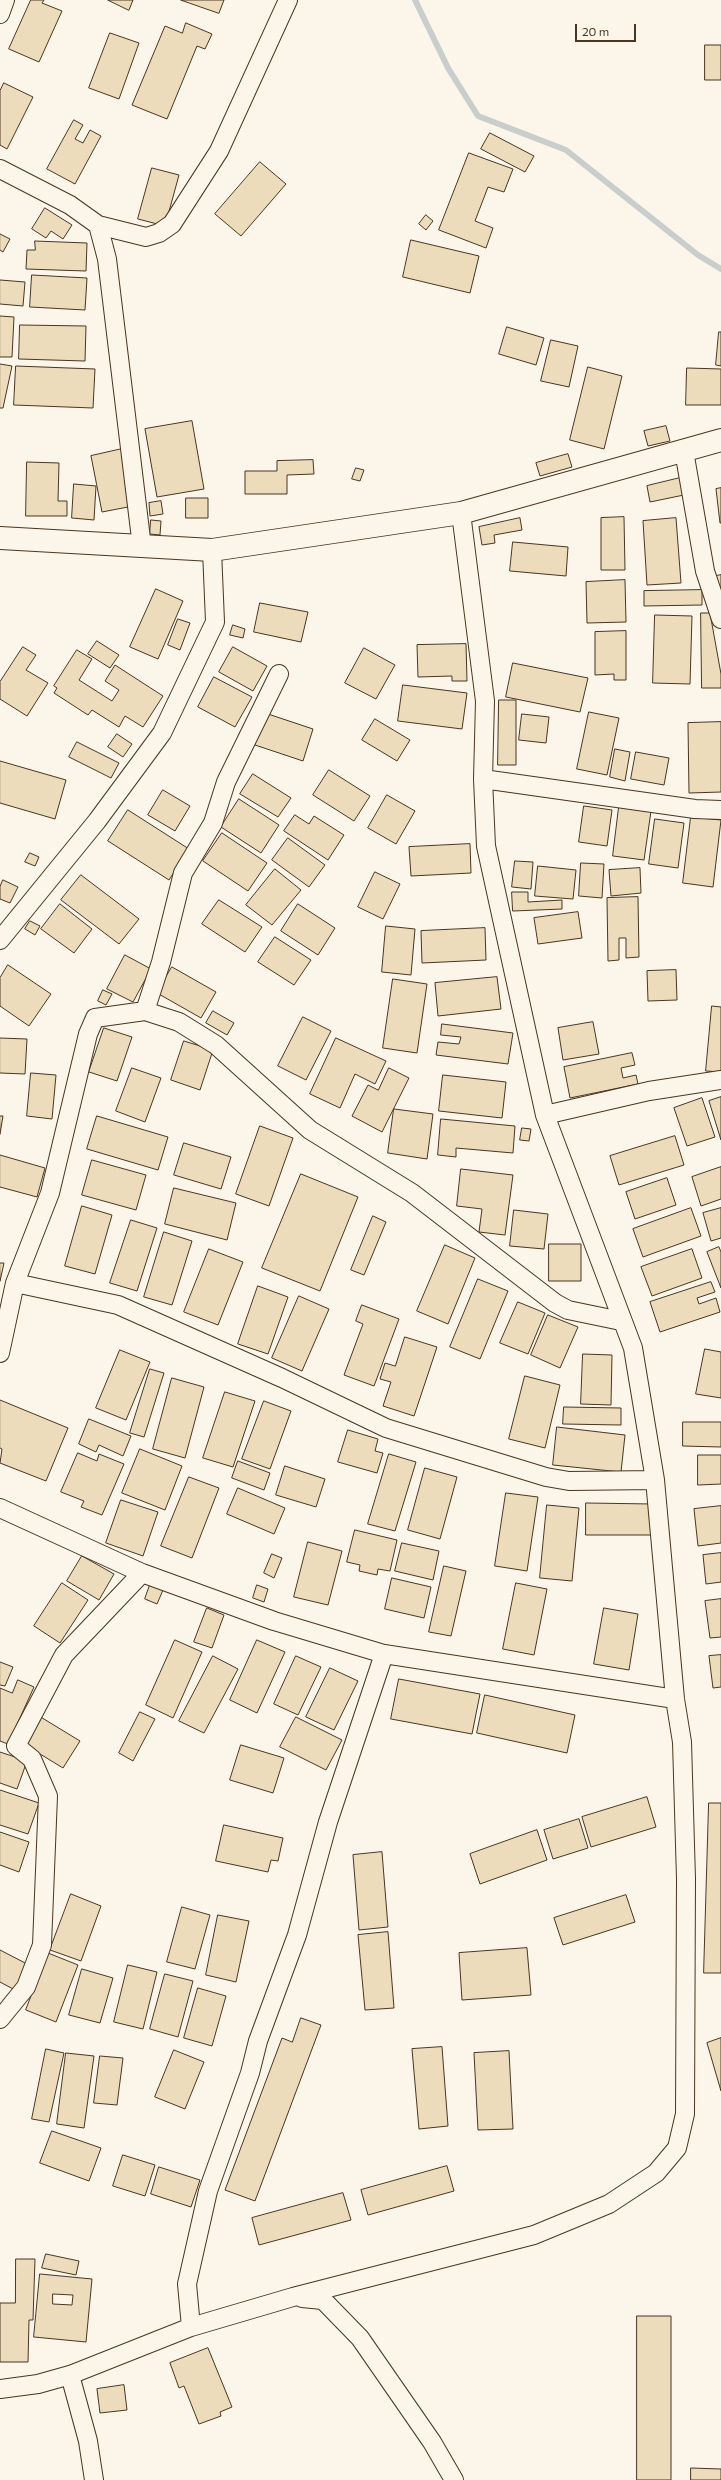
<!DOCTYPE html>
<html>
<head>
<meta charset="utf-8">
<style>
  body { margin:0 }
  #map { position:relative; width:721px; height:2480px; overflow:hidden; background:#fbf6e9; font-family:Commissioner,sans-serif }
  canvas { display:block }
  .scale { position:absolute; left:575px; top:24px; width:61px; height:18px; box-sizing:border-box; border:2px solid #4a3520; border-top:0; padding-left:5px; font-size:12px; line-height:14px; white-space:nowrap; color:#4a3520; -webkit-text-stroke:3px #fbf6e9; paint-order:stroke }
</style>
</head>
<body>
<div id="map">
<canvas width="721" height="2480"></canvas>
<div class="scale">20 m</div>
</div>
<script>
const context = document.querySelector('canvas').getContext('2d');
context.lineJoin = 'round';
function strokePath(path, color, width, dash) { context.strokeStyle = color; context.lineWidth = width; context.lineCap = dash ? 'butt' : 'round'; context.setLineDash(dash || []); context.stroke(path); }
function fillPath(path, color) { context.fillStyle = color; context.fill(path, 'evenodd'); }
const stream = new Path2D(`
  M415 0 448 68 478 116 566 150 698 255 721 269`);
const building = new Path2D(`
  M31 0H44L42 3 62 11 39 62 9 49Z
  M108 0H133L129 10Z
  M181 0H224L219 13Z
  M186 23 212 34 205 49 197 46 167 119 132 105 165 26 182 33Z
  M110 33 139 43 119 99 89 88Z
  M705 45H721V80H705Z
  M4 83 33 97 7 149 0 145V91Z
  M74 120 83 125 75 139 83 143 90 130 101 136 75 184 47 169Z
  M490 133 534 156 525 172 481 149Z
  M469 153 513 169 504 192 488 187 475 221 493 228 486 248 439 230Z
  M260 162 286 184 241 236 215 214Z
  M152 168 179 175 165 226 138 219Z
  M45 208 72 225 63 239 51 231 46 238 32 229Z
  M426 215 433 221 426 230 419 224Z
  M0 234 10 239 3 252 0 250Z
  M411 240 479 256 470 293 403 277Z
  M35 241 87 243 86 271 26 269 27 250H35Z
  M32 275 87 278 85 310 30 307Z
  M0 280 25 282 23 306 0 304Z
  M0 316 14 317 12 357H0Z
  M20 325 86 326 85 361 19 359Z
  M507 327 544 338 536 365 499 354Z
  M719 332H721V366L716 365Z
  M551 340 578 346 569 387 541 381Z
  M0 364 12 366 3 408H0Z
  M16 366 95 369 93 408 14 405Z
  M588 367 622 376 604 449 570 440Z
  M687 368 721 369V405H686Z
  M192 421 204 489 157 497 145 429Z
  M666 426 670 441 648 446 644 431Z
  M122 449 133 506 102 512 91 456Z
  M568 454 572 467 540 476 536 463Z
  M313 460 314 474 287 475V494H245V471H277V461Z
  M27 462 59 463 58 501H67V516H26Z
  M356 468 364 470 360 481 352 479Z
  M680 478 684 495 650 502 647 486Z
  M74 484 96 486 94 520 72 518Z
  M721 488V523H720L716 489Z
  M186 498H208V518H186Z
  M161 501 163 514 150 516 149 503Z
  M624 517 625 570H601V518Z
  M520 518 522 530 494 535 495 543 482 545 479 527Z
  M676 518 681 583 647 585 643 521Z
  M151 520 161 521 160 535 150 534Z
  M513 542 568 547 566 576 510 571Z
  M721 575V600L716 576Z
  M625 580 626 622 587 623 586 582Z
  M156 589 183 601 158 659 130 647Z
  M702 590V605L644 606V591Z
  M260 603 308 612 301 642 254 632Z
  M701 613H710L721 674V688H702Z
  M655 615 692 616 690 684 653 683Z
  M178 619 190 623 180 650 168 645Z
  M233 625 245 629 243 638 230 635Z
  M626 631V680H614V674L595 675V632Z
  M97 641 119 655 110 668 88 654Z
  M466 644 467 681H452V676L418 677 417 645Z
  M23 647 36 655 26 670 48 683 27 716 0 699V682Z
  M233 647 267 666 253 691 219 672Z
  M364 648 395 665 376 699 345 683Z
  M77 650 92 659 79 680 112 701 119 690 105 681 115 665 163 696 143 727 125 716 119 727 92 710 88 715 54 693 57 688 54 686Z
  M513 663 588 678 580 712 506 697Z
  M214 677 252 697 235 727 198 707Z
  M403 685 467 693 462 729 398 721Z
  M499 700H516V765H498Z
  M589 712 619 718 607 775 577 769Z
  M265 713 313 729 303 761 255 745Z
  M522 714 549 717 546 743 519 740Z
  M375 719 410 740 397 761 362 740Z
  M721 722V792L689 793 688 723Z
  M117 734 132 744 123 757 108 747Z
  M77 742 119 763 111 778 69 757Z
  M615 749 630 752 625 781 610 777Z
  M636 752 669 758 664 785 631 779Z
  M0 761 66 780 55 819 0 803Z
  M329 770 370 796 354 821 313 795Z
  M253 774 291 798 278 817 240 794Z
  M163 790 190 806 175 831 148 815Z
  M387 795 415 811 396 844 368 828Z
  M239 799 279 825 261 853 221 827Z
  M584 806 612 810 607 846 579 842Z
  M619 807 651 811 644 860 613 856Z
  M128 810 189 849 169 880 108 841Z
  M295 815 309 824 314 816 344 835 328 860 284 831Z
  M691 817 721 820 713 887 683 883Z
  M655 819 684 823 678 868 649 864Z
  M222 833 267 863 248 891 203 861Z
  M288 838 325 865 309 887 272 860Z
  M470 844 471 873 411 876 409 847Z
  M30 853 39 857 35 866 25 862Z
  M515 861 533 862 531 889 512 887Z
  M581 863 604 864 602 898 579 896Z
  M538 866 576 870 573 899 535 896Z
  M640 868 641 893 611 896 609 870Z
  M275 869 301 890 272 925 246 905Z
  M375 872 400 884 383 919 358 907Z
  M81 875 139 919 119 944 61 900Z
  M3 880 18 887 10 903 0 899V887Z
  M512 892H528V902L562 900V909L513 911Z
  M638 897 639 957 626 958V938H619V960L608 961 607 898Z
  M219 900 262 927 245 952 202 924Z
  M60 904 92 929 74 953 41 929Z
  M298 904 335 928 318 955 281 931Z
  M578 912 582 938 538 944 534 918Z
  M30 921 40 926 35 935 25 929Z
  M386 926 415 929 411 975 382 972Z
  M485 928 486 960 422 963 421 931Z
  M275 937 311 960 294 985 258 962Z
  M125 955 151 969 133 1002 107 989Z
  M8 965 51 994 29 1026 0 1006V978Z
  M172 967 216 992 201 1018 157 993Z
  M676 970 677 1000 648 1001 647 971Z
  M497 977 501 1009 438 1016 435 983Z
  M393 979 427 984 417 1053 383 1048Z
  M103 990 112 994 106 1005 98 1001Z
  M712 1006 721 1007V1072L706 1071Z
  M213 1011 234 1023 227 1035 206 1023Z
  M303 1017 331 1031 306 1080 278 1066Z
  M593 1022 599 1054 563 1060 558 1028Z
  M442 1024 513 1033 508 1064 436 1055 438 1042 459 1044 461 1037 441 1035Z
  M104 1028 132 1037 117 1081 89 1072Z
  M0 1038 27 1039 25 1074 0 1073Z
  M336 1038 386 1061 375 1084 355 1074 340 1108 310 1094Z
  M184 1041 213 1050 200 1090 171 1080Z
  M632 1053 635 1065 621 1068 623 1078 636 1075 638 1084 570 1098 564 1067Z
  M132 1068 161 1078 145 1122 116 1111Z
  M389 1068 409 1078 382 1132 352 1116 368 1085 378 1090Z
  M31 1073 56 1075 52 1119 27 1116Z
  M443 1075 506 1082 502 1118 439 1111Z
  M721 1097V1140L709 1101Z
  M702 1098 715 1137 687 1146 674 1108Z
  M394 1109 433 1114 427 1159 388 1153Z
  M0 1116H3L0 1134Z
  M97 1116 168 1137 158 1170 87 1149Z
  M441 1119 515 1126 513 1153 456 1148V1157L438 1155Z
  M260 1126 293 1138 269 1206 236 1194Z
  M522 1128 531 1129 529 1141 520 1140Z
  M675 1136 684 1165 619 1185 610 1156Z
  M184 1143 231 1157 221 1189 174 1175Z
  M0 1155 45 1168 37 1197 0 1187Z
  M92 1160 146 1175 136 1210 82 1195Z
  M721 1167V1199L701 1206 692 1177Z
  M461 1169 513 1175 505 1235 479 1232 482 1209 457 1206Z
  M301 1174 358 1197 320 1291 262 1268Z
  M667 1178 676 1205 635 1219 626 1192Z
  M174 1188 236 1203 227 1240 165 1224Z
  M82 1206 112 1215 95 1274 65 1266Z
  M691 1208 701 1236 643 1257 633 1229Z
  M721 1208V1238L711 1241 703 1213Z
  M514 1210 548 1214 544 1249 510 1246Z
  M373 1216 386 1222 364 1275 351 1270Z
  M131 1220 157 1228 137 1291 110 1283Z
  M164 1232 192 1241 172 1305 144 1297Z
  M549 1244H581V1281H549Z
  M445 1245 475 1258 448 1324 417 1311Z
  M719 1247 721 1252V1288L707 1252Z
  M209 1249 243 1262 218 1325 184 1312Z
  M692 1249 702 1278 652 1296 641 1267Z
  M0 1263H4L0 1281Z
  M478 1279 508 1291 480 1359 450 1347Z
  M711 1282 715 1292 697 1298 699 1304 716 1298 720 1312 660 1332 650 1302Z
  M258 1286 288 1297 268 1354 238 1344Z
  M299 1296 329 1309 302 1371 272 1358Z
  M518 1302 545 1313 528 1354 500 1343Z
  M362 1305 399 1319 374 1386 344 1375 363 1324 356 1321Z
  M548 1315 578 1327 560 1368 531 1355Z
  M405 1337 437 1347 414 1416 383 1406 391 1382 380 1379 385 1363 395 1366Z
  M705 1349 721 1352V1398L696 1394Z
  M120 1350 150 1362 126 1420 96 1408Z
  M583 1354 612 1355 611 1405 581 1404Z
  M150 1369 164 1373 144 1437 130 1433Z
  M525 1376 560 1385 545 1448 509 1439Z
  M172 1378 204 1387 185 1458 153 1449Z
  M225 1392 255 1401 233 1467 203 1458Z
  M0 1400 68 1428 46 1481 0 1463 2 1449 0 1448Z
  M264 1401 291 1411 270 1469 242 1459Z
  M564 1407 621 1408V1425L563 1424Z
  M89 1419 131 1436 123 1456 99 1445 96 1452 79 1444Z
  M683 1422H721V1447L683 1446Z
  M557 1427 625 1435 621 1472 553 1465Z
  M348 1430 378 1439 375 1451 383 1453 377 1473 338 1462Z
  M140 1449 182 1466 165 1510 122 1493Z
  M78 1453 97 1461 99 1454 124 1464 102 1515 81 1507 84 1501 61 1492Z
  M389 1454 416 1462 395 1531 368 1524Z
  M698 1455H721V1484L698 1485Z
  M238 1461 270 1473 264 1490 232 1478Z
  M285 1466 325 1479 316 1507 276 1495Z
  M425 1468 457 1477 440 1539 408 1530Z
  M189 1477 219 1488 192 1558 161 1546Z
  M238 1488 285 1508 274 1534 227 1514Z
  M506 1493 538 1497 527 1571 495 1566Z
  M121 1500 158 1512 143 1556 106 1543Z
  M586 1503 653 1504V1535H586Z
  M547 1505 579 1508 572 1581 540 1578Z
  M721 1506V1543L698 1546 694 1509Z
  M355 1530 397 1540 390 1571 378 1569 377 1575 359 1571 360 1565 347 1562Z
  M308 1542 342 1551 328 1605 294 1597Z
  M402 1543 439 1551 433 1580 395 1571Z
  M721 1553V1582L706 1584 703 1555Z
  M272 1554 282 1558 274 1578 264 1573Z
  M82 1556 114 1574 99 1600 67 1581Z
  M444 1566 466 1571 451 1636 429 1632Z
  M392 1578 431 1587 424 1618 385 1609Z
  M62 1583 88 1600 60 1643 34 1626Z
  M516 1583 547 1589 534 1655 503 1649Z
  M150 1585 163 1590 157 1604 145 1599Z
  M257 1585 268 1589 264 1602 253 1598Z
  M721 1599V1637L710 1638 705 1601Z
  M207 1608 224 1615 212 1648 194 1642Z
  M604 1608 638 1614 629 1670 594 1664Z
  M175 1640 202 1652 173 1718 146 1705Z
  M257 1640 285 1652 257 1713 230 1700Z
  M721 1655V1687L713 1688 709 1656Z
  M213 1656 238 1669 204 1733 179 1721Z
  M296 1656 321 1667 298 1715 274 1704Z
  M0 1662 13 1667 5 1686 0 1685Z
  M330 1668 358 1681 334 1730 306 1717Z
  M399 1679 480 1694 472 1734 391 1719Z
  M18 1680 34 1687 8 1744 0 1741V1688L12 1693Z
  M485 1695 575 1715 567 1753 477 1733Z
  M140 1712 155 1719 133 1761 119 1753Z
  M39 1716 80 1741 63 1768 22 1743Z
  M296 1717 342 1740 326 1770 280 1747Z
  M241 1745 284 1758 273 1793 230 1780Z
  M0 1752 27 1761 17 1789 0 1783Z
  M0 1790 39 1803 28 1834 0 1825Z
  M647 1797 656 1827 591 1847 582 1817Z
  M709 1803H721V1973H704Z
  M579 1819 588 1848 553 1859 544 1830Z
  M224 1825 283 1838 278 1861 271 1860 268 1872 216 1861Z
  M537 1830 547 1860 480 1884 470 1854Z
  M0 1832 29 1842 19 1872 0 1865Z
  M382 1852 388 1927 359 1930 353 1855Z
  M71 1894 101 1906 81 1961 50 1950Z
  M626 1895 635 1922 563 1945 554 1918Z
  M182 1907 210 1915 195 1969 167 1962Z
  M218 1915 249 1921 236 1982 206 1975Z
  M388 1932 394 2008 365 2010 358 1935Z
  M527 1948 531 1995 462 2000 459 1953Z
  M0 1950 29 1965 15 1990 0 1982Z
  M48 1953 78 1965 56 2022 26 2010Z
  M128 1965 157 1972 143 2029 114 2022Z
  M82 1969 113 1978 100 2023 69 2015Z
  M165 1974 193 1981 178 2037 150 2029Z
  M198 1988 226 1996 212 2046 184 2038Z
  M301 2018 321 2025 255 2201 225 2190 282 2038 292 2042Z
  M721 2038V2091L707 2043Z
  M442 2047 448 2126 419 2129 412 2049Z
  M46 2049 64 2053 49 2122 32 2119Z
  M174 2050 204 2062 185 2109 155 2097Z
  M509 2051 513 2129 478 2130 474 2053Z
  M66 2053 94 2056 84 2128 57 2124Z
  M100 2056 123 2058 117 2105 94 2103Z
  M52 2131 101 2148 89 2181 40 2163Z
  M123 2155 155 2165 145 2196 113 2186Z
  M447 2166 454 2191 368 2215 361 2190Z
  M159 2167 200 2180 191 2207 151 2194Z
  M343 2193 351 2220 259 2245 252 2218Z
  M46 2254 79 2261 76 2275 42 2268Z
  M16 2259H35L33 2320H29L28 2362H0V2303H15Z
  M40 2274 92 2279 86 2342 34 2337ZM53 2294 73 2295 72 2305 53 2304Z
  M637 2316H671V2480H637Z
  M208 2348 232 2407 220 2412 221 2416 199 2424 184 2386 179 2388 170 2363Z
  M124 2385 127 2410 100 2413 97 2389Z
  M691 2468 721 2469V2480H691Z`);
const minor = new Path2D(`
  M0 14 5 0
  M0 169 70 205 98 225 146 237 159 233 172 224 219 151 288 0
  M98 225 107 259 142 547
  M684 451 705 571 721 619
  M483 779 695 809 721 810
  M0 940 97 821 162 733 215 622 212 550
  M145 1011 161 962 183 873 213 823 226 782 279 674
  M545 1115 649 1091 721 1080
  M15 1283 118 1305 282 1378 386 1428 546 1477 569 1481 655 1480
  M0 1353 15 1283 50 1193 88 1034 95 1018 145 1011 179 1022 216 1045 310 1130 412 1193 555 1303 568 1310 621 1321
  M0 1508 142 1573 274 1621 384 1654 675 1699
  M0 2019 26 1987 42 1945 48 1796 32 1759 16 1746 64 1655 142 1573
  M302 2298 323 2300 360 2338 432 2442 454 2480
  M191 2327 187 2284 208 2191 250 2073 258 2041 297 1935 328 1822 384 1654
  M70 2375 88 2441 94 2480
  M0 2389 38 2384 70 2375 191 2327 293 2297 534 2235 609 2204 656 2173 677 2148 685 2114 686 1879 682 1742 675 1699 655 1480 633 1348 545 1115 486 846 483 779 485 701 461 513`);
const tertiary = new Path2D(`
  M0 538 212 550 461 513 721 440`);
strokePath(stream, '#c9cecd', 6);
fillPath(building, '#ecdcbc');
strokePath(building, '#4a3520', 1);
strokePath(minor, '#4a3520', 20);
strokePath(tertiary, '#4a3520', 24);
strokePath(minor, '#fbf6e9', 18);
strokePath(tertiary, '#fbf6e9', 22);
</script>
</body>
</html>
